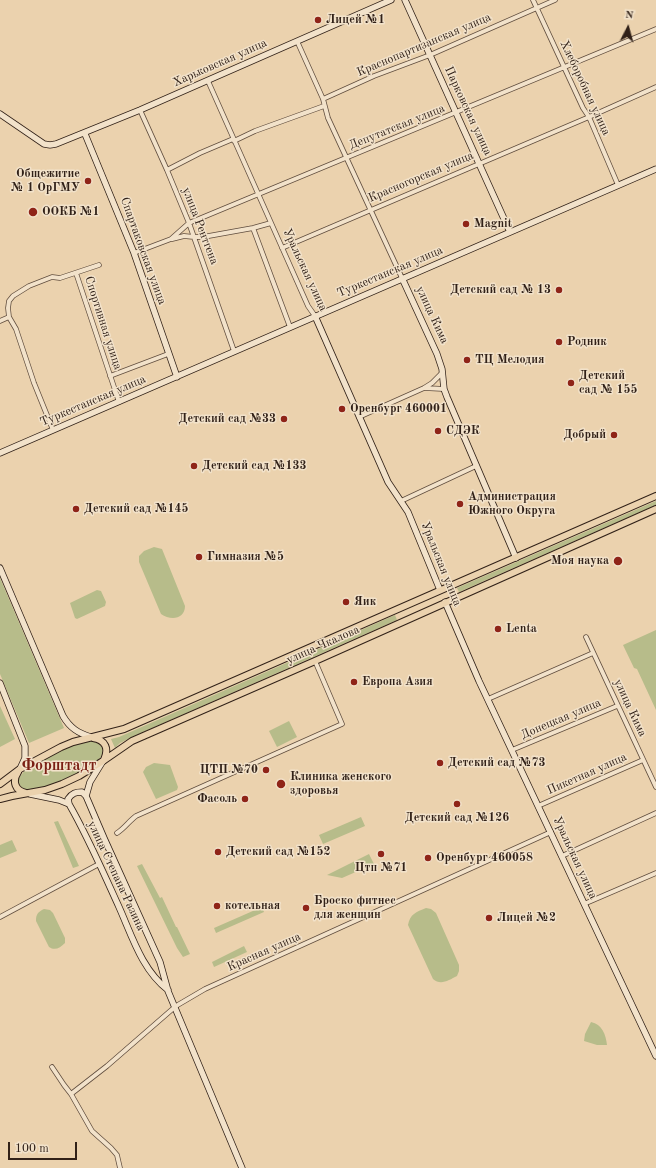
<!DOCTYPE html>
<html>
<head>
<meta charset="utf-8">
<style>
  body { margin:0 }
  #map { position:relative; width:656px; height:1168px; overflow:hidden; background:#ebd2ae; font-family:"Old Standard TT",serif }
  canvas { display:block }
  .north { position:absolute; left:608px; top:8px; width:40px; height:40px; -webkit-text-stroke:3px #f2e2ca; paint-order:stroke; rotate:6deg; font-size:11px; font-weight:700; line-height:16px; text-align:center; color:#312118 }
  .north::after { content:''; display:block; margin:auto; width:14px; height:18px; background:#312118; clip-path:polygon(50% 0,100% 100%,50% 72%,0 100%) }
  .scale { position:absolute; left:8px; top:1142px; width:69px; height:18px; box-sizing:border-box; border:2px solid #312118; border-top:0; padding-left:5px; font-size:12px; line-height:14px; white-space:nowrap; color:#312118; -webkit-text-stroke:3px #f2e2ca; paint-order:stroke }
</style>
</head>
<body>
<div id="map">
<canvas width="656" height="1168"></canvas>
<div class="north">N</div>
<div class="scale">100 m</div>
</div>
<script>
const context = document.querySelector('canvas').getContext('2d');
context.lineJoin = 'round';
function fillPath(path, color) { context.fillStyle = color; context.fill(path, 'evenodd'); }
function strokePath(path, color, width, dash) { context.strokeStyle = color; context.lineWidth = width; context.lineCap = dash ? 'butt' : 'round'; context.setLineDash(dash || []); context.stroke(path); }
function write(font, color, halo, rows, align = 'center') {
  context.font = font + ' "Old Standard TT",serif'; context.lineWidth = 3; context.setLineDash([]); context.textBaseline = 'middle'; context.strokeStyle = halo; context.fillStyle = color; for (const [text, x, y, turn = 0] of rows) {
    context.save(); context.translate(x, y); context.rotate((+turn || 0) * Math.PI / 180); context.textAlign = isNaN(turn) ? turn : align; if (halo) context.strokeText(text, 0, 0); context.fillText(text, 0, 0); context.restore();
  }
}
const green = new Path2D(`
  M656 501V505L459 592 457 588Z
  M154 547 162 549 185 606C185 619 171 621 161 614L139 562V556L144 551Z
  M0 578 64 728 29 743 0 674Z
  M97 590 101 591 106 602 105 606 77 619 75 618 70 603Z
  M395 615 397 620 132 737 120 743 115 748 111 739 119 737Z
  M656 630V710L637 669 634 668 623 645Z
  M0 706 15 739 0 747Z
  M289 721 297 737 277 747 269 731Z
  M90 741C104 742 107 754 96 762 80 772 48 790 29 790 24 790 21 787 19 784V778L25 770 56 752 74 744Z
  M154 763 170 765 178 787 177 790 156 799 143 772 146 767Z
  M361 817 365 826 323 844 319 835Z
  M58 821 79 866 73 868 54 822Z
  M12 840 17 851 0 858V845Z
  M369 854 374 864 342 878 327 875Z
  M142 864 160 898 162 897 176 927H177L190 954 183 957 177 948 137 866Z
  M262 907 264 912 216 933 214 928Z
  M426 908 431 909 436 913 459 965V971L457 976C449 980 441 986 433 979L408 925C410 914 416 912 426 908Z
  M44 909 50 910 53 913 65 938V943C60 948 55 951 49 947L36 921C36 914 38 912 44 909Z
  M244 946 247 952 214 967 212 962Z
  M591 1022C602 1024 606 1035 607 1045H597L584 1041 585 1034Z`);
const street = new Path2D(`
  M533 0 583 108 589 117 618 185
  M297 41 323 99 328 118 402 278
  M208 81 308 306 315 316
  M323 99 374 76 430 55 555 0
  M140 110 167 170 189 223 234 351
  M234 141 255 131 324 106
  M167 170 200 153 233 139
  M253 228 290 327
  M172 239 184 236 194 237H203L253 228 271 223
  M282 248 589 117 656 87
  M134 253 171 239 189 223 656 29
  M76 273 119 402
  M9 317 16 329 34 383 53 430
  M0 321 9 317 8 308 9 301 13 296 29 286 52 277 60 278 99 265
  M110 376 168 354
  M425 388 444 389
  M359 417 424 388 432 383 442 373
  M401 501 476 466
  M586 637 656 787
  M488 699 593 653
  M512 750 617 706
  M538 806 643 760
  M117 833C125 828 129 821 136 816L342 724 315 661
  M562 856 656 813
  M584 904 656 873
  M0 917 99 864
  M52 1067 64 1085 71 1094 92 1131 111 1148 117 1155 120 1168
  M71 1094 107 1066 176 1006 205 989 551 832`);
const secondary = new Path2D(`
  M405 0 510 232
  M0 114 44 144 50 145 56 144 140 110 391 0
  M85 134 134 253 177 377
  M402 278 437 354 442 369 444 389 447 397 516 558
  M315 316 388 482 408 512 440 590
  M0 453 656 169
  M0 568 63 716C70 728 78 733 91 737
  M445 602 479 681 656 1056
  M0 683 25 746V758L20 769
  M103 761 90 782 86 796 104 838 160 962 168 991 242 1168
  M30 794 59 800 69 804C88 837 103 872 119 907 132 936 142 970 168 990
  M69 804 68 799C72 793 76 792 82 792L86 796`);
const primary = new Path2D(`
  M93 738C106 740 109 749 104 760
  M18 772C12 781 15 791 26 793
  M0 784 20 769 61 747 73 742 124 729 656 496
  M0 799 12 796 45 790 62 784 79 776 103 761 132 741 315 661 656 509`);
const markers = [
  [318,20,4,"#8f2418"],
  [88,181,4,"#8f2418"],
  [33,212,5,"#8f2418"],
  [466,224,4,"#8f2418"],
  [559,290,4,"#8f2418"],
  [559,342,4,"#8f2418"],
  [467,360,4,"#8f2418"],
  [571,383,4,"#8f2418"],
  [342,409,4,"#8f2418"],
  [284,419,4,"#8f2418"],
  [438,431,4,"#8f2418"],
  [614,435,4,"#8f2418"],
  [194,466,4,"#8f2418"],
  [460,504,4,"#8f2418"],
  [76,509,4,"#8f2418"],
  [199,557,4,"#8f2418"],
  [618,561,5,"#8f2418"],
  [346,602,4,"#8f2418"],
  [498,629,4,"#8f2418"],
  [354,682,4,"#8f2418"],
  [440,763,4,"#8f2418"],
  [266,770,4,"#8f2418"],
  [281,784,5,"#8f2418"],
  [245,799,4,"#8f2418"],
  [457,804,4,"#8f2418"],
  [218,852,4,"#8f2418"],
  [381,854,4,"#8f2418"],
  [428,858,4,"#8f2418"],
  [217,906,4,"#8f2418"],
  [306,908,4,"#8f2418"],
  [489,918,4,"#8f2418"]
];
const poiNames = [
  ["Лицей №1",326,20],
  ["Общежитие",80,174,"right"],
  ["№ 1 ОрГМУ",80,188,"right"],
  ["ООКБ №1",42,212],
  ["Magnit",474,224],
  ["Детский сад № 13",551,290,"right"],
  ["Родник",567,342],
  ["ТЦ Мелодия",475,360],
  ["Детский",579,376],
  ["сад № 155",579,390],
  ["Оренбург 460001",350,409],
  ["Детский сад №33",276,419,"right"],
  ["СДЭК",446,431],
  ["Добрый",606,435,"right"],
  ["Детский сад №133",202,466],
  ["Администрация",468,497],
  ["Южного Округа",468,511],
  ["Детский сад №145",84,509],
  ["Гимназия №5",207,557],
  ["Моя наука",609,561,"right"],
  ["Яик",354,602],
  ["Lenta",506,629],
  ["Европа Азия",362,682],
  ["Детский сад №73",448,763],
  ["ЦТП №70",258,770,"right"],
  ["Клиника женского",290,777],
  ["здоровья",290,791],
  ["Фасоль",237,799,"right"],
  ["Детский сад №126",457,818,"center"],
  ["Детский сад №152",226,852],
  ["Оренбург 460058",436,858],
  ["Цтп №71",381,868,"center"],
  ["Броско фитнес",314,901],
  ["для женщин",314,915],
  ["котельная",225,906],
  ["Лицей №2",497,918]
];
const streetNames = [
  ["Краснопартизанская улица",424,45,-23],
  ["Харьковская улица",220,63,-24],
  ["Хлеборобная улица",585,88,65],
  ["Парковская улица",468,111,65],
  ["Депутатская улица",397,127,-22],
  ["Красногорская улица",421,177,-23],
  ["улица Рентгена",200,226,69],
  ["Спартаковская улица",143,251,70],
  ["Уральская улица",305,270,65],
  ["Туркестанская улица",390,272,-23],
  ["улица Кима",432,315,65],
  ["Спортивная улица",103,323,72],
  ["Туркестанская улица",93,401,-23],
  ["Уральская улица",441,564,68],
  ["улица Чкалова",323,645,-24],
  ["улица Кима",630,708,65],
  ["Донецкая улица",561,719,-23],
  ["Пикетная улица",587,774,-24],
  ["Уральская улица",575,858,65],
  ["улица Степана Разина",116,876,65],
  ["Красная улица",264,952,-24]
];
const districtNames = [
  ["Форштадт",59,766]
];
fillPath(green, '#b7bc8a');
strokePath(street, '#604d3e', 5.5);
strokePath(secondary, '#312118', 7);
strokePath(primary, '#312118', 8);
strokePath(street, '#f2e2ca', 4);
strokePath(secondary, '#f2e2ca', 5.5);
strokePath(primary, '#ebd2ae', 6);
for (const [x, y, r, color] of markers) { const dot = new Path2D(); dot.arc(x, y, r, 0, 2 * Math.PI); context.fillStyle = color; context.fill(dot); strokePath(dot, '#f2e2ca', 1.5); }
write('bold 12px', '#312118', '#f2e2ca', poiNames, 'left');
write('12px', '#312118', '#f2e2ca', streetNames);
write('bold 16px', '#7a1f14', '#f2e2ca', districtNames);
</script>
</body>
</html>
